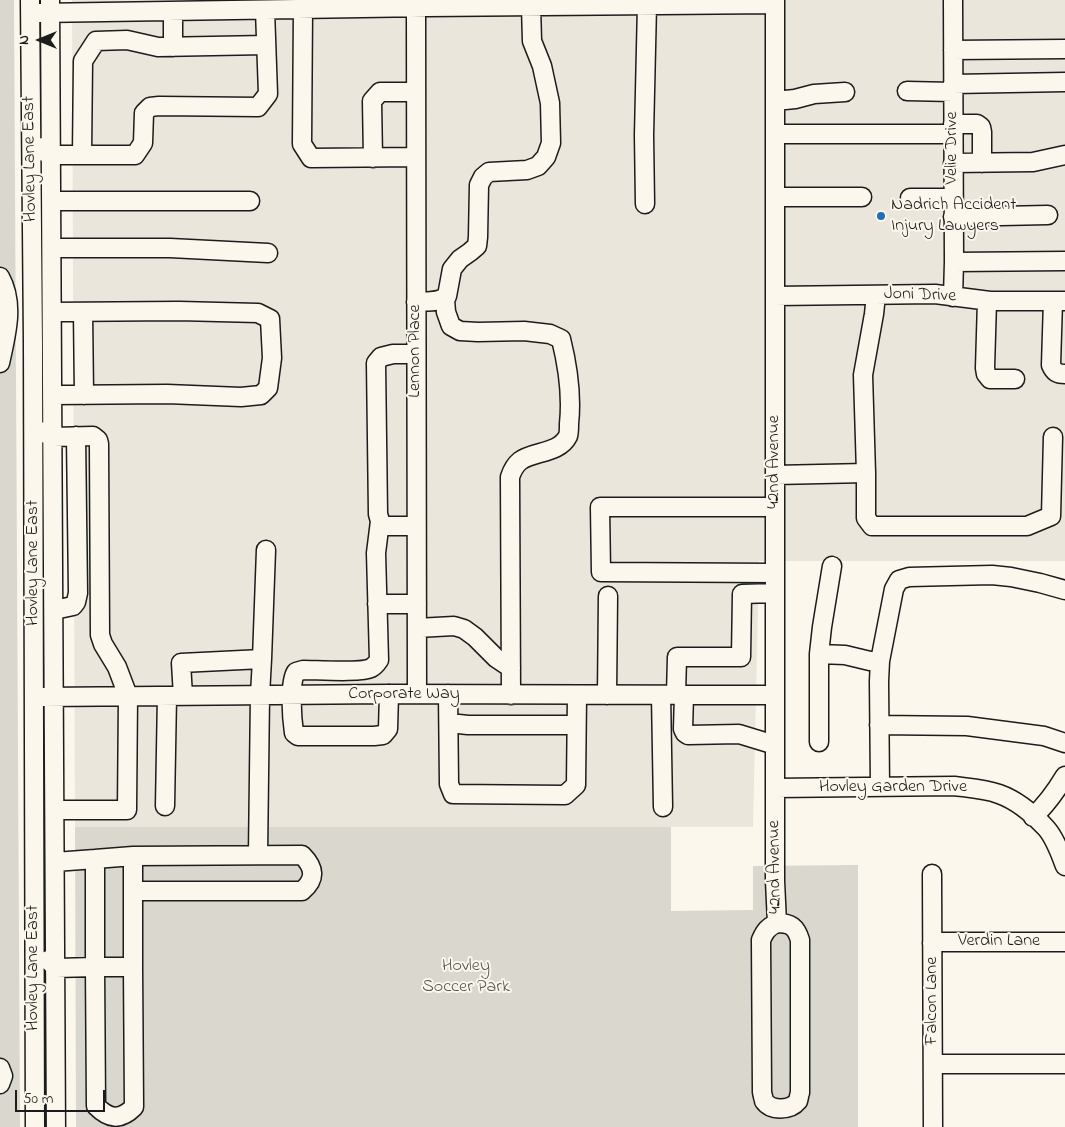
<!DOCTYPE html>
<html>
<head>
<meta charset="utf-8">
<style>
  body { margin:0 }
  #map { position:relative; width:1065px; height:1127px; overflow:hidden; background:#fbf7ec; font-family:"Indie Flower",sans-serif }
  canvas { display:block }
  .north { position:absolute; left:15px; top:15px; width:50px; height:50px; -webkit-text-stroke:4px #fbf7ec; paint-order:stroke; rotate:270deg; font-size:14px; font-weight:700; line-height:20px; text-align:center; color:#1c1c1c }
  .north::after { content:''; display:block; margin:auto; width:18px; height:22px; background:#1c1c1c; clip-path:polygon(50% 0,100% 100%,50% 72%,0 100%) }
  .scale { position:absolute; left:15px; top:1090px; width:90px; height:22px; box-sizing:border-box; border:2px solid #1c1c1c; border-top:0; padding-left:6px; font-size:15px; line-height:18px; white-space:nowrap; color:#1c1c1c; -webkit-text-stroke:4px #fbf7ec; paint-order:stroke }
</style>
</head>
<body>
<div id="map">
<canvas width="1065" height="1127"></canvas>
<div class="north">N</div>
<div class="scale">50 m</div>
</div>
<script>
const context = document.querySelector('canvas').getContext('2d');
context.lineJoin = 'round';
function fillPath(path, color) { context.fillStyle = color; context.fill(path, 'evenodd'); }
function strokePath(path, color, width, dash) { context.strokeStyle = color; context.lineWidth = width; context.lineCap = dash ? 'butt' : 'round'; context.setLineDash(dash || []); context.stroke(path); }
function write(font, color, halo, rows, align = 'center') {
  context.font = font + ' "Indie Flower",sans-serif'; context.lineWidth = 4; context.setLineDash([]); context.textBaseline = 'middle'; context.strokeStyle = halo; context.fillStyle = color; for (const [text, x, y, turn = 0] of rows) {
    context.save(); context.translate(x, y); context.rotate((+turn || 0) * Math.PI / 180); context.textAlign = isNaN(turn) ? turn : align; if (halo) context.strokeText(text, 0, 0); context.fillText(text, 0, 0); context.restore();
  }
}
const built = new Path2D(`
  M72 0H1065V561H759L753 827H75Z`);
const green = new Path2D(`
  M0 0H14L20 1127H0Z
  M75 827H671V911L753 910V866L858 865V1127H76Z`);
const minor = new Path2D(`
  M30 0 33 343 35 1127
  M50 0 56 1127
  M775 0V881L777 923
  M953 0 954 262 953 297
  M416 7 417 694
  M303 9 302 144 311 158 416 157
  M39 13 426 7 775 4
  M173 47V11
  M953 50 1065 49
  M953 84 1065 82
  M907 91 953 92
  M775 101 795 99 814 94 845 92
  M953 124H977L981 127 982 132V163
  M775 134H953
  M43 147 46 153 51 155H135L143 143 144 113 150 107 159 106 258 107 268 94 265 10
  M82 155 83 61 96 41 127 40 158 47 266 45
  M373 158 372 101 380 92H416
  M953 163 1033 162 1065 155
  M775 197H862
  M910 198H953
  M52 201H250
  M645 204 644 135 647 5
  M953 217 1048 215
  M52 248H170L268 253
  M954 262 1065 261
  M0 277C15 304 6 335 0 363
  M775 296 935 294 990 301H1065
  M445 299 446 312 451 326 460 331 478 332 524 331 550 334 561 339C568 367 572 396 569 424 569 428 569 433 568 436 559 454 533 451 520 461 515 465 512 471 510 477L511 695
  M987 301 985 368 986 374 990 379H1015
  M1053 301 1051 365C1054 372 1057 374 1065 374
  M416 302C426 301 439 303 447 296L452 269 460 259 470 252 477 246 478 237 479 185 483 177 489 172 527 170 538 166 546 157 551 143 550 103 542 66 532 41 531 6
  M52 312 179 311 258 313 270 319 272 358 268 388 261 395 241 397 167 394 53 395
  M83 312 84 395
  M416 354H393L381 357 376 363 378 514 380 521 384 526H416
  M45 431 48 435 53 437 93 436 98 440 99 444 100 635 103 644 117 667 128 696 127 810H55
  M866 473 863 375 874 314 876 295
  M775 475 866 473V518L872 526H1027L1051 516 1053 437
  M380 521 376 553 379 660C377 663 375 666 371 668 361 673 317 670 303 670L296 672C289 683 292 719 294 733L298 736H374L383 735 388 729 389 694
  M775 573 601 572 600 507H775
  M377 604H417
  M54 610 73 606 76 602 78 593 76 436
  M417 628 454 626 464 629 475 637 496 658 511 668
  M819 654 845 655 870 661H880
  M262 659 266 550
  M448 694 449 784 453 794 565 795 576 785 577 695
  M607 695 608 596
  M661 695 663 807
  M676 695 677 657H741L742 594 775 593
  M684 695 683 729 685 733 688 735 739 734 775 745
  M183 696 181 663 262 659 260 695 258 855
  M43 697 389 694 775 695
  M449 723 468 725H576
  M879 725 967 726 1044 736 1065 743
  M819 742V654L822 627 832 566
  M880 787 879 681 880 661 894 589 899 580 909 577 992 575 1011 577 1040 583 1065 590
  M775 788 954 786C969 788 985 789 999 794 1016 800 1034 815 1046 828 1055 838 1060 853 1065 866
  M165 806 167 696
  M1033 817C1046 805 1056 791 1065 776
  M133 856V891
  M55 862 95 859
  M932 874 933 1127
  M777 923C791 923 796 927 800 940V1093C799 1095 799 1098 798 1101 790 1111 771 1111 764 1101 764 1100 762 1093 762 1092L761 940C765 931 768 927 777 923Z
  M932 943 938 942H1065
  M48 960 56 968 95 967V859L133 856 302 855C315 868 316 879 302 891H133V967H95L96 1106C109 1119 120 1121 134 1107L133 967
  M933 1064H1065
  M0 1068 3 1076 0 1084`);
const markers = [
  [881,216,5,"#1f6fb2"]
];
const streetNames = [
  ["Velie Drive",953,148,-90],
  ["Hovley Lane East",31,159,-91],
  ["Joni Drive",920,296,2],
  ["Lennon Place",416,351,-90],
  ["42nd Avenue",775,462,-90],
  ["Hovley Lane East",34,563,-90],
  ["Corporate Way",404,695],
  ["Hovley Garden Drive",893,788],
  ["42nd Avenue",776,867,-91],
  ["Verdin Lane",999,942],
  ["Hovley Lane East",34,968,-90],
  ["Falcon Lane",933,1001,-90]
];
const poiNames = [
  ["Nadrich Accident",891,206],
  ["Injury Lawyers",891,227]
];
const parkNames = [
  ["Hovley",466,967],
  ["Soccer Park",466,988]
];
fillPath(built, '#eae6dc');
fillPath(green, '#dad7ce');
strokePath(minor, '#1c1c1c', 21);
strokePath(minor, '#fbf7ec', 18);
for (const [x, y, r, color] of markers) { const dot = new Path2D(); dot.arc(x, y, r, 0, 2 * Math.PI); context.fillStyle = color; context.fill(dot); strokePath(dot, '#fbf7ec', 2); }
write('18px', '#1c1c1c', '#fbf7ec', streetNames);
write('18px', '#1c1c1c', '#fbf7ec', poiNames, 'left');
write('18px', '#555451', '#fbf7ec', parkNames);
</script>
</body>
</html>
